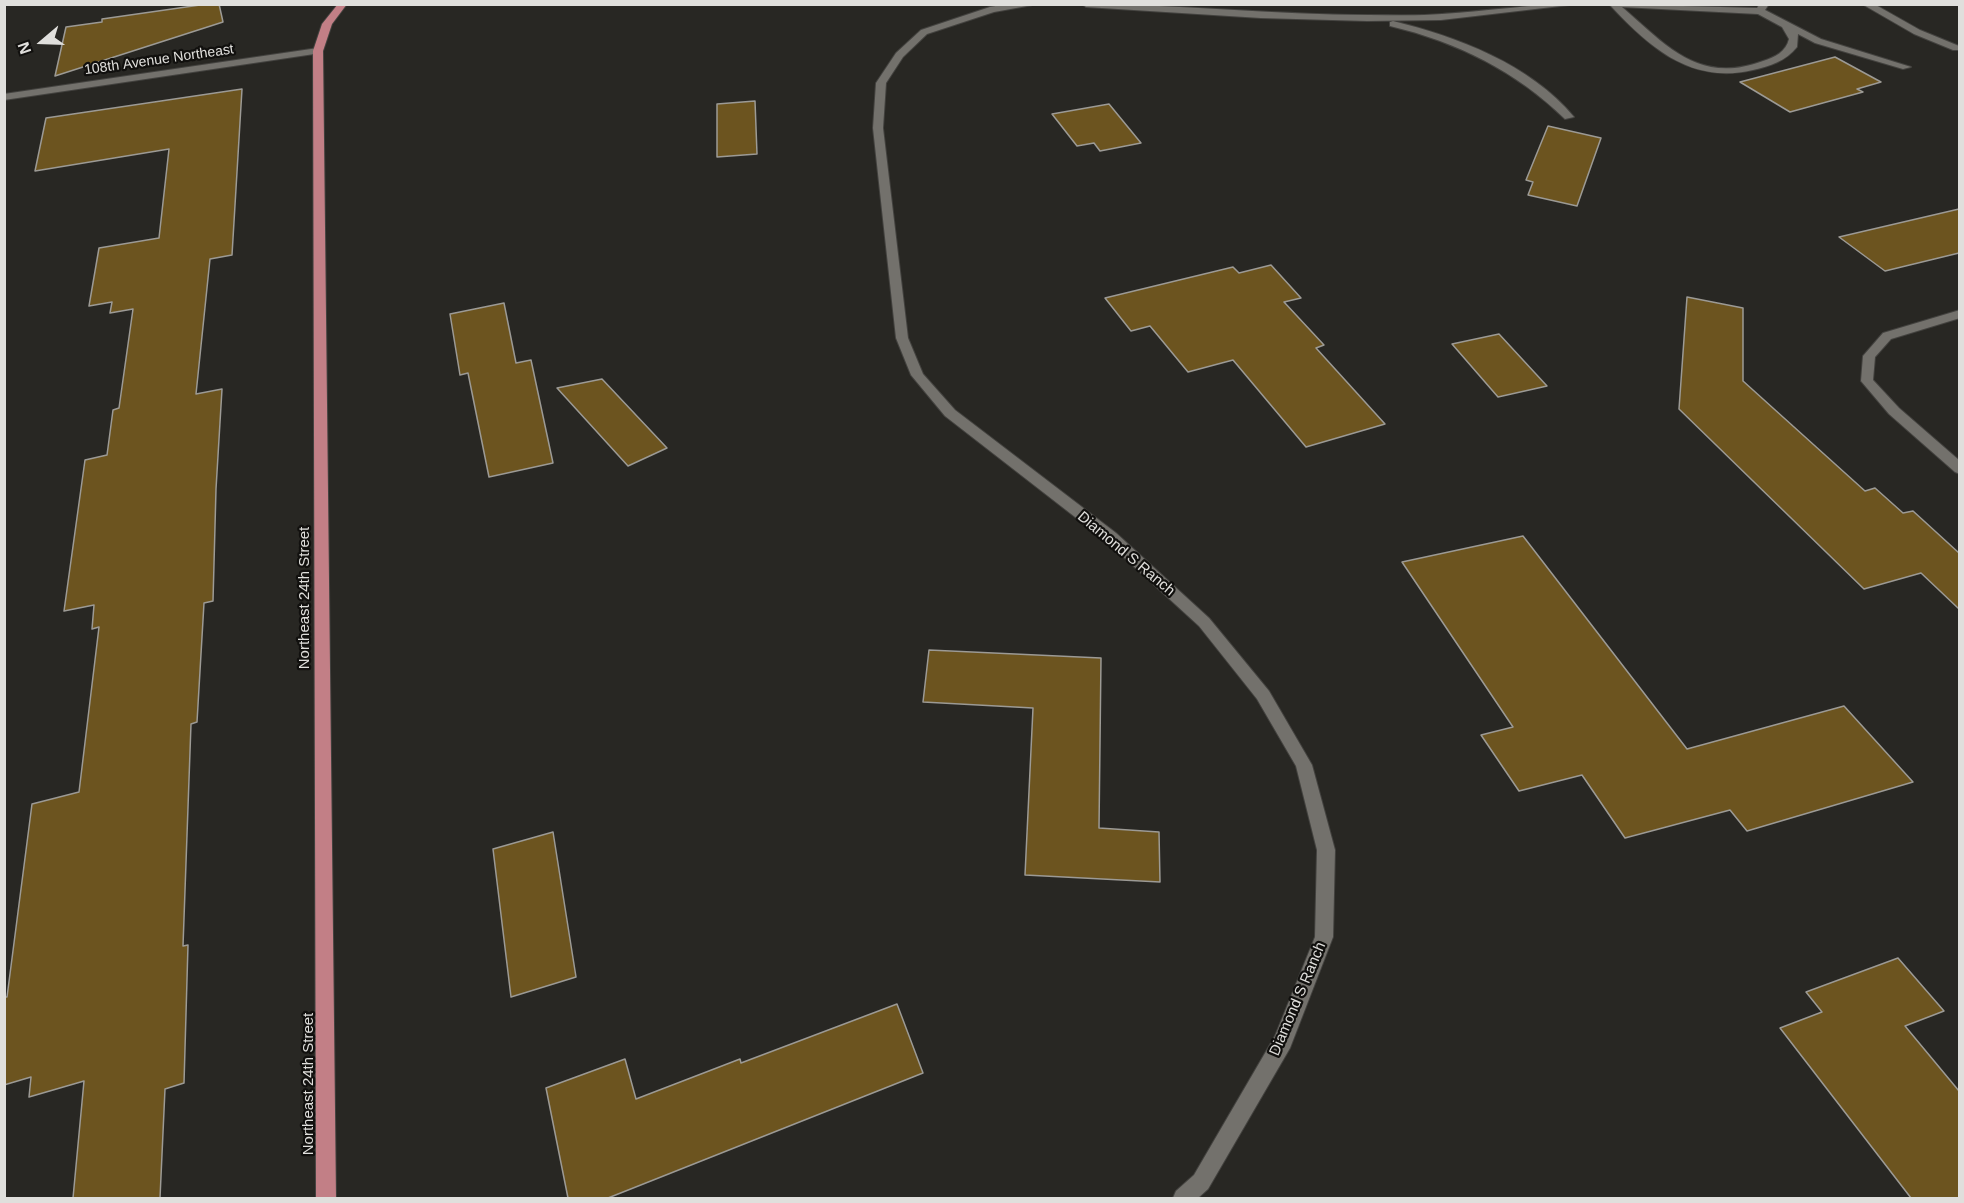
<!DOCTYPE html>
<html>
<head>
<meta charset="utf-8">
<style>
  body { margin:0 }
  #map { position:relative; width:1964px; height:1203px; overflow:hidden; background:#282723; font-family:Arial,sans-serif }
  canvas { display:block }
  .frame { position:absolute; inset:0; border:6px solid #e0dfdc; pointer-events:none }
  .north { position:absolute; left:12px; top:12px; width:60px; height:60px; -webkit-text-stroke:4px #11100e; paint-order:stroke; rotate:251deg; font-size:16px; font-weight:700; line-height:24px; text-align:center; color:#e0dfdc }
  .north::after { content:''; display:block; margin:auto; width:21px; height:27px; background:#e0dfdc; clip-path:polygon(50% 0,100% 100%,50% 72%,0 100%) }
</style>
</head>
<body>
<div id="map">
<canvas width="1964" height="1203"></canvas>
<div class="frame"></div>
<div class="north">N</div>
</div>
<script>
const context = document.querySelector('canvas').getContext('2d');
context.lineJoin = 'round';
function fillPath(path, color) { context.fillStyle = color; context.fill(path, 'evenodd'); }
function strokePath(path, color, width, dash) { context.strokeStyle = color; context.lineWidth = width; context.lineCap = dash ? 'butt' : 'round'; context.setLineDash(dash || []); context.stroke(path); }
function write(font, color, halo, rows, align = 'center') {
  context.font = font + ' Arial,sans-serif'; context.lineWidth = 4.5; context.setLineDash([]); context.textBaseline = 'middle'; context.strokeStyle = halo; context.fillStyle = color; for (const [text, x, y, turn = 0] of rows) {
    context.save(); context.translate(x, y); context.rotate((+turn || 0) * Math.PI / 180); context.textAlign = isNaN(turn) ? turn : align; if (halo) context.strokeText(text, 0, 0); context.fillText(text, 0, 0); context.restore();
  }
}
const building = new Path2D(`
  M207 4H219L223 22 55 76 66 27 102 22V19Z
  M1835 57 1881 82 1857 89 1863 92 1790 112 1740 82Z
  M242 89 232 255 210 259 196 394 222 389 216 489 213 601 204 603 197 722 191 724 183 946 188 945 184 1083 165 1089 160 1198H73L84 1081 29 1097 31 1077 4 1085V997H7L32 804 79 792 99 627 92 629 94 605 64 611 85 460 107 455 113 410 119 408 133 309 110 313 112 302 89 306 99 248 159 238 169 149 35 171 46 118Z
  M755 101 757 154 717 157V104Z
  M1109 104 1141 143 1100 151 1094 143 1077 146 1052 114Z
  M1548 126 1601 138 1577 206 1528 195 1533 182 1526 180Z
  M1959 209V253L1885 271 1839 237Z
  M1271 265 1301 298 1284 302 1324 345 1316 348 1385 424 1306 447 1233 360 1188 372 1150 326 1131 331 1105 298 1233 267 1239 273Z
  M1687 297 1743 308V381L1865 491 1875 488 1903 513 1913 511 1959 553V609L1921 573 1864 589 1679 409Z
  M504 303 516 363 531 360 553 463 489 477 468 373 460 375 450 314Z
  M1499 334 1547 386 1498 397 1452 344Z
  M602 379 667 448 628 466 557 388Z
  M1523 536 1687 749 1844 706 1913 782 1747 831 1730 810 1625 838 1582 775 1519 791 1481 735 1513 727 1402 562Z
  M929 650 1101 658 1099 828 1159 832 1160 882 1025 875 1033 708 923 702Z
  M553 832 576 977 511 997 493 849Z
  M1898 958 1944 1011 1905 1026 1959 1091V1198H1911L1780 1028 1822 1012 1806 992Z
  M897 1004 923 1073 608 1198H568L546 1088 625 1059 636 1099 740 1059 741 1063Z`);
const minor = new Path2D(`
  M1007 4H1038L994 12 927 34 903 57 886 83 883 128 908 338 923 374 955 410 1116 533 1209 618 1269 691 1312 765 1335 850 1333 937 1290 1048 1208 1189 1198 1198H1173L1176 1191 1194 1175 1275 1036 1315 937 1317 850 1296 766 1257 699 1199 626 1106 541 945 416 911 375 896 338 873 128 876 83 896 53 921 30 990 7Z
  M1082 4C1178 4 1273 15 1369 15 1393 15 1418 16 1442 14 1488 11 1532 4 1578 4L1441 20 1367 21 1261 18 1086 7Z
  M1609 4 1757 8 1760 4H1769L1765 10 1821 39 1911 67 1903 69 1815 43 1798 34 1797 47C1786 61 1770 66 1753 70 1691 85 1649 47 1609 4ZM1622 7 1758 14 1782 27 1789 39C1786 52 1775 57 1763 61 1699 85 1667 46 1622 7Z
  M1862 4H1874L1920 30 1959 46 1960 50H1953L1914 34Z
  M1393 21C1458 37 1530 64 1574 117L1565 119C1516 71 1457 42 1390 26V22Z
  M318 48 323 51 321 53 4 100V94Z
  M1960 310V318L1891 339 1875 357 1873 380 1899 408 1960 461V474L1955 472 1889 414 1861 381 1863 356 1883 333Z`);
const major = new Path2D(`
  M338 4H347L332 24 323 51 336 1198H316L313 51 322 24Z`);
const farStreetnames = [
  ["108th Avenue Northeast",159,60,-8]
];
const streetNames = [
  ["Diamond S Ranch",1126,554,40],
  ["Northeast 24th Street",305,598,-90],
  ["Diamond S Ranch",1298,999,-67],
  ["Northeast 24th Street",309,1084,-90]
];
fillPath(building, '#6c541f');
strokePath(building, '#9c9a95', 1.5);
strokePath(minor, '#43423f', 2);
strokePath(major, '#43423f', 2);
fillPath(minor, '#73716c');
fillPath(major, '#c27f86');
write('14px', '#e0dfdc', '#11100e', farStreetnames);
write('15px', '#e0dfdc', '#11100e', streetNames);
</script>
</body>
</html>
